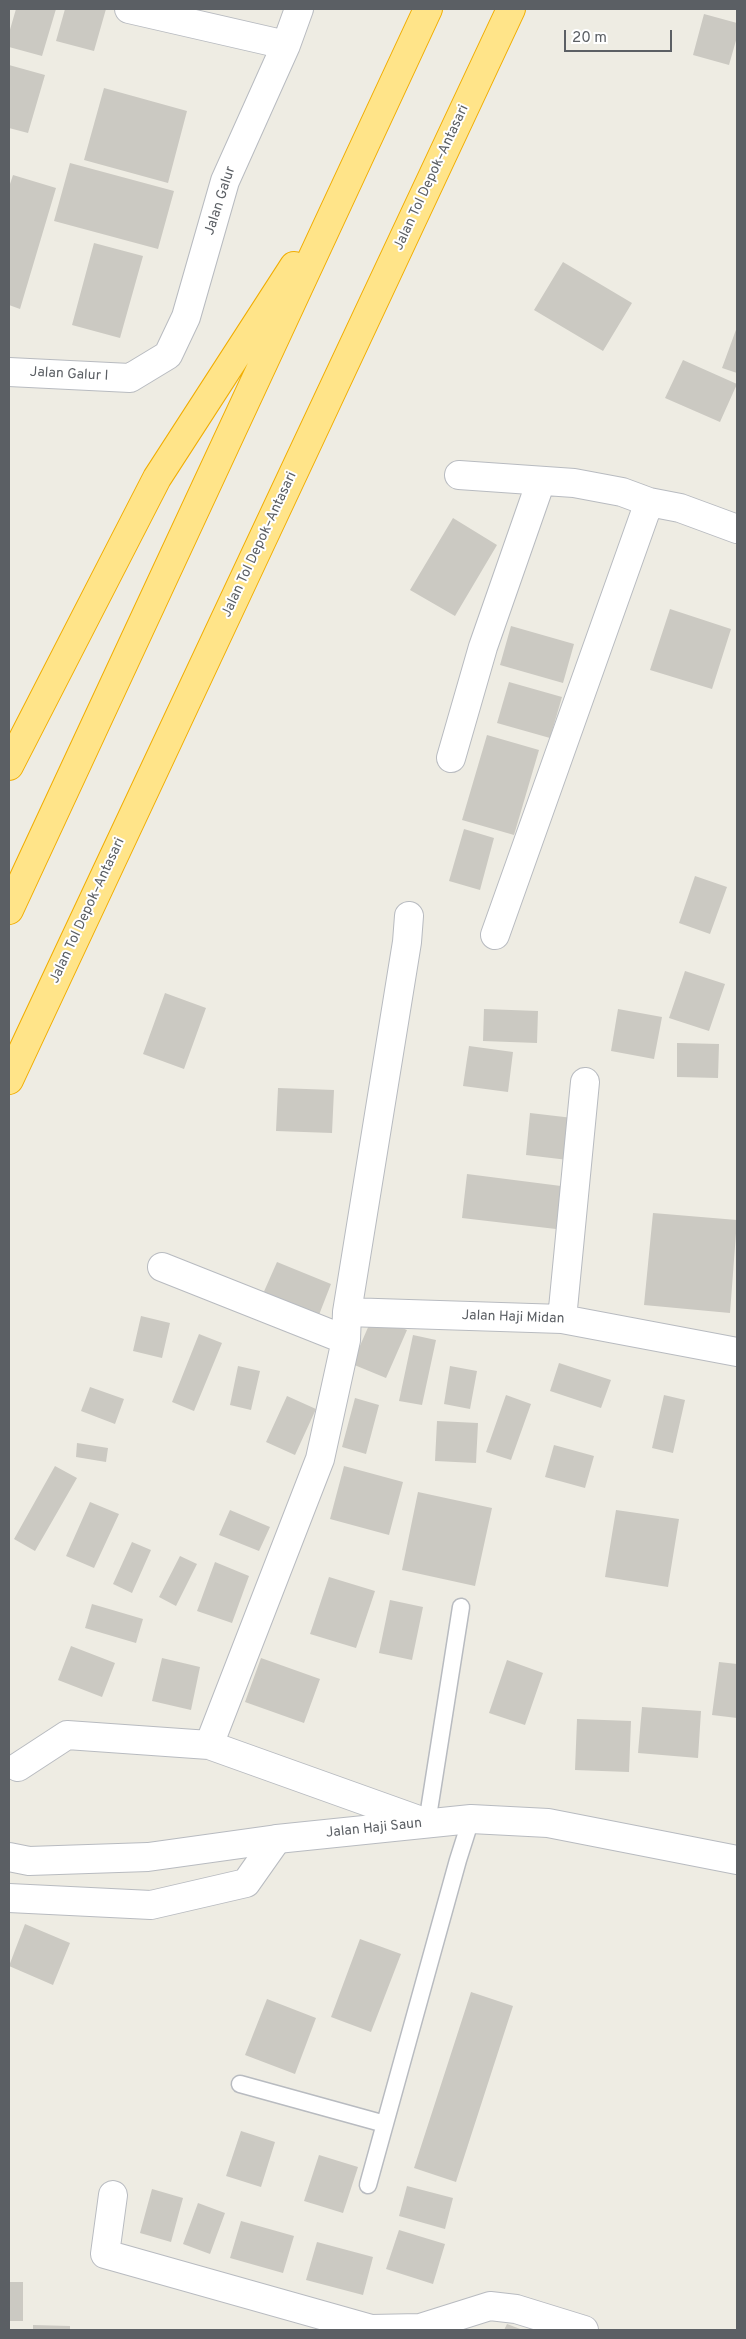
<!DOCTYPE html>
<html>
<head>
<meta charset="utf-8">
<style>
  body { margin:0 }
  #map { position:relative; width:746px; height:2339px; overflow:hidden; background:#eeece3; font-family:Overpass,sans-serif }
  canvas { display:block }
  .frame { position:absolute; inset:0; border:10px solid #5b5f64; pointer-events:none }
  .scale { position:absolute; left:564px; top:30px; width:108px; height:22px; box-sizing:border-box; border:2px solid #5b5f64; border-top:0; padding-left:6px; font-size:15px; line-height:18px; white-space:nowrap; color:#5b5f64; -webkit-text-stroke:4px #fff; paint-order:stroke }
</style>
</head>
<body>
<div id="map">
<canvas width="746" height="2339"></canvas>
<div class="frame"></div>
<div class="scale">20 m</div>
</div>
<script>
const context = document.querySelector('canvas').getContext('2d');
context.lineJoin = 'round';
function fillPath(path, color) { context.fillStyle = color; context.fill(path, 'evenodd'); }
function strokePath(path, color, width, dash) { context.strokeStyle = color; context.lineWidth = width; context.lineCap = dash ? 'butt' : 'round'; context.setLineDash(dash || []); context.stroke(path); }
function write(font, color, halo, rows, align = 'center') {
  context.font = font + ' Overpass,sans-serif'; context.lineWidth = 4; context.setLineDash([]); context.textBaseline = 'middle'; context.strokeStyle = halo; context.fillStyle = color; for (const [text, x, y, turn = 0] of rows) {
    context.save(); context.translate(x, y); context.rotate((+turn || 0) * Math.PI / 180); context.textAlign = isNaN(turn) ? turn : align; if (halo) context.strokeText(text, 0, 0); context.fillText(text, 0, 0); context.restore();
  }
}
const building = new Path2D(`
  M16 9H56L42 56 9 47V33Z
  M65 9H106L94 51 56 41Z
  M704 14 737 23V37L729 65 693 55Z
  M9 65 45 75 28 133 9 128Z
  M104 88 187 111 168 183 84 160Z
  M70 163 174 191 158 249 54 221Z
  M13 175 56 188 20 309 9 305V187Z
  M94 243 143 256 120 338 72 325Z
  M563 262 632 303 603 351 534 310Z
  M737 327V373L722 368Z
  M683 360 737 384 720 422 665 398Z
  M453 518 497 545 455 616 410 590Z
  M670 609 731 629 712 689 650 670Z
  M511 626 574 644 563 683 500 665Z
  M509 682 562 697 550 738 497 723Z
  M487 735 539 750 514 835 462 820Z
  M464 829 494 838 480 890 449 881Z
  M695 876 727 887 710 934 679 923Z
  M685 971 725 984 709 1031 669 1018Z
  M165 993 206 1008 184 1069 143 1054Z
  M484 1009 538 1011 537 1043 483 1041Z
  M618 1009 662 1017 654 1059 611 1051Z
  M677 1043 719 1044 718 1078 677 1077Z
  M469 1046 513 1052 508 1092 463 1086Z
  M278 1088 334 1090 332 1133 276 1131Z
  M530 1113 573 1118 568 1160 526 1155Z
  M467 1174 561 1186 556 1229 462 1218Z
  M653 1213 737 1220 730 1313 644 1305Z
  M277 1262 331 1284 317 1320 262 1296Z
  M141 1316 170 1323 162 1358 133 1351Z
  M373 1316 407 1330 386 1378 352 1364Z
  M199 1334 222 1343 194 1411 172 1402Z
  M413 1335 436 1340 422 1405 399 1401Z
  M559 1363 611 1380 601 1408 550 1391Z
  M238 1366 260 1371 251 1410 230 1405Z
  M450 1366 477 1371 470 1409 444 1404Z
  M90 1387 124 1399 115 1424 81 1411Z
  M506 1395 531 1404 511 1460 486 1452Z
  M664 1395 685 1400 673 1453 652 1448Z
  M287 1396 316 1409 295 1455 266 1442Z
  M355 1398 379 1405 366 1454 342 1447Z
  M437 1421 478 1423 476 1463 435 1461Z
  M77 1443 108 1448 106 1462 76 1457Z
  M554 1445 594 1456 585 1488 545 1477Z
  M55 1466 77 1478 35 1551 14 1539Z
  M344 1466 403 1482 389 1535 330 1519Z
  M418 1492 492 1508 475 1586 402 1570Z
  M90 1502 119 1514 94 1568 66 1556Z
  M230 1510 270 1527 259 1551 219 1535Z
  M616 1510 679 1519 668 1587 605 1577Z
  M132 1542 151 1550 132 1593 113 1584Z
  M180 1556 197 1564 176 1606 159 1597Z
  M215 1562 249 1576 232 1623 197 1611Z
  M329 1577 375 1591 356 1648 310 1634Z
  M390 1600 423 1607 412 1660 379 1653Z
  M92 1604 143 1619 136 1643 85 1628Z
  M71 1646 115 1663 102 1697 58 1680Z
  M162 1658 200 1667 191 1710 152 1701Z
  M261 1658 320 1679 304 1723 245 1702Z
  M507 1660 543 1673 525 1725 489 1713Z
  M719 1662 737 1664V1718L712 1715Z
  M642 1707 701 1711 698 1758 638 1753Z
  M577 1719 631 1721 629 1772 575 1770Z
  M25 1924 70 1943 53 1985 9 1966Z
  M360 1939 401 1954 371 2032 331 2017Z
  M471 1992 513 2006 456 2182 414 2168Z
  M267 1999 316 2018 295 2074 245 2055Z
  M241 2131 275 2142 261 2187 226 2176Z
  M319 2155 358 2167 343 2213 304 2201Z
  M407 2186 453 2198 445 2229 399 2216Z
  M152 2189 183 2198 171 2242 140 2233Z
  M198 2203 225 2213 210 2254 183 2244Z
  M241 2221 294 2236 283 2273 230 2258Z
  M399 2230 445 2244 433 2284 386 2269Z
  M317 2242 373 2257 363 2295 306 2280Z
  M9 2282H23V2321H9Z
  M507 2324 523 2330H504Z
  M33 2325 70 2326V2330H33Z`);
const service = new Path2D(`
  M427 1823 461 1607
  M240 2084 385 2124
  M368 2185 458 1860 471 1819`);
const minor = new Path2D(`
  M129 9 286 45
  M9 372 130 378 168 355 186 317 225 181 286 45 299 9
  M459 475 574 483 622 492 649 502 680 508 737 529
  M451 758 483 647 541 481
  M495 935 649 502
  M162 1267 346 1340
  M347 1312 562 1319 737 1352
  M562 1319 585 1082
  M209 1745 320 1459 346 1340 347 1312 407 942 409 916
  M18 1767 67 1735 209 1745 427 1823
  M9 1898 151 1905 246 1883 277 1839
  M113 2195 105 2254 371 2329 420 2328 490 2306 516 2309 584 2330`);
const tertiary = new Path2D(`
  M9 1857 29 1861 148 1857 277 1839 471 1819 548 1823 737 1860`);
const motorway = new Path2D(`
  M9 766 157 478 294 266
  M9 910 428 9
  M9 1080 511 9`);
const streetNames = [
  ["Jalan Tol Depok–Antasari",432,178,-65],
  ["Jalan Galur",221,201,-72],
  ["Jalan Galur I",69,375,3],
  ["Jalan Tol Depok–Antasari",260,545,-65],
  ["Jalan Tol Depok–Antasari",88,911,-65],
  ["Jalan Haji Midan",513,1318,2],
  ["Jalan Haji Saun",374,1829,-6]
];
fillPath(building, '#cbc9c2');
strokePath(service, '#b8bbc0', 19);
strokePath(minor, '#b8bbc0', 30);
strokePath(tertiary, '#b8bbc0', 30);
strokePath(motorway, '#f1ad00', 30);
strokePath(service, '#fff', 16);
strokePath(minor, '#fff', 28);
strokePath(tertiary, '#fff', 28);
strokePath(motorway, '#ffe489', 28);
write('14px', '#5b5f64', '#fff', streetNames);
</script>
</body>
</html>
